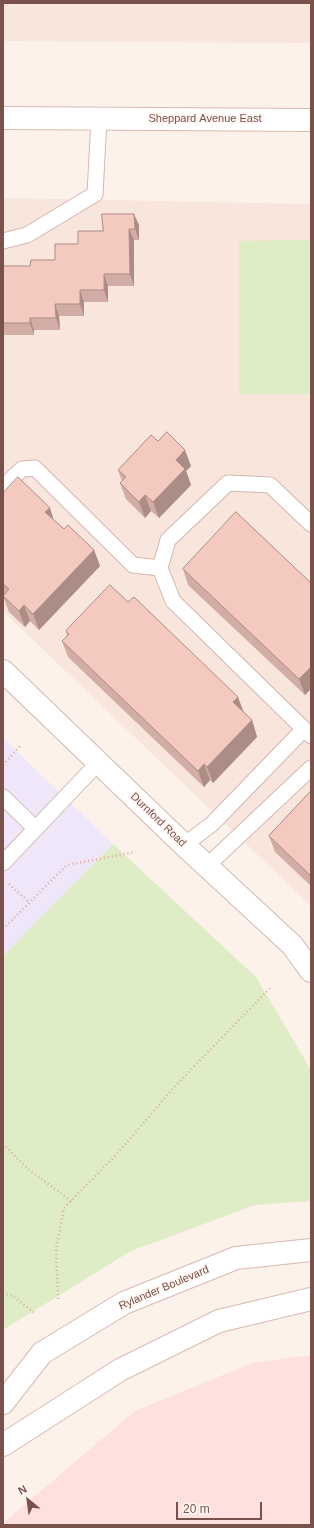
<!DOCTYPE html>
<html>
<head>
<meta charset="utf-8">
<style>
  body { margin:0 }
  #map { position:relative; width:314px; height:1528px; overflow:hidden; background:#fdf2ea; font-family:Arial,sans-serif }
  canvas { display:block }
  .frame { position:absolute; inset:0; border:4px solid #7a514b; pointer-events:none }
  .north { position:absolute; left:8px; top:1480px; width:40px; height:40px; -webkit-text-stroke:3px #fff7f2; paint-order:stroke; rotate:331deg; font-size:11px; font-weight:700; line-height:16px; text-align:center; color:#7a514b }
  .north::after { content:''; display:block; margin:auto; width:14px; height:18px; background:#7a514b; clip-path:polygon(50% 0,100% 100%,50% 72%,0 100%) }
  .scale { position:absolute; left:176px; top:1502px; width:86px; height:18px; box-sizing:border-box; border:2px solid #7a514b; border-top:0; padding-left:5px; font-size:12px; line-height:14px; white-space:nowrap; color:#7a514b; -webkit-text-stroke:3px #fff7f2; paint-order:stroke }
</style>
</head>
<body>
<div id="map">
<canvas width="314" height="1528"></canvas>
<div class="frame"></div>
<div class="north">N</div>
<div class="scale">20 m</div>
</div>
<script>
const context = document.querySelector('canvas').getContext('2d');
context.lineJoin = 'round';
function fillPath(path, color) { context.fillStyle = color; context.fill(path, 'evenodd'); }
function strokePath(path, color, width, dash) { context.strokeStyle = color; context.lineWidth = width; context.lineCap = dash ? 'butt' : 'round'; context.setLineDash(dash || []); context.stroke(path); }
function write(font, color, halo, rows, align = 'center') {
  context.font = font + ' Arial,sans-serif'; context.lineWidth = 3.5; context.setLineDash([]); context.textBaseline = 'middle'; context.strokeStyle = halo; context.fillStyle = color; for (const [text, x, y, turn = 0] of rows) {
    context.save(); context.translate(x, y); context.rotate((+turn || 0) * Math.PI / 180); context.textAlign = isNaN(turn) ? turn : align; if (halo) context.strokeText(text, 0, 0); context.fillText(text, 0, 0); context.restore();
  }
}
const residential = new Path2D(`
  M3 3H311V43L3 41Z
  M3 198 311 204V906L3 611Z`);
const commercial = new Path2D(`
  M311 1355V1525H3V1523L135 1411 252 1363Z`);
const education = new Path2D(`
  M3 738 113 844 3 956Z`);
const green = new Path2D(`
  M311 240V394H239V241Z
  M113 844 256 977 311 1070V1201L255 1205 131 1251 3 1330V956Z`);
const path = new Path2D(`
  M3 765 21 745
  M9 884 29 902
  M3 929 67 865 135 852
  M3 1144 28 1169 71 1201
  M3 1293 13 1296 36 1314
  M58 1299 56 1249 64 1208 115 1156 177 1084 272 986`);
const lane = new Path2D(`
  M3 241 27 235 95 194 99 119
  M3 487 22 469 35 468 133 565 160 568
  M311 524 270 485 228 483 168 540 160 568 173 601 311 736
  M3 797 35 828
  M184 845 212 824 304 729
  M3 863 99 762
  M207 866 311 768`);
const street = new Path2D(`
  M3 671 184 845 292 945 311 971`);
const secondary = new Path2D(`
  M3 118 311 120
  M3 1403 42 1353 124 1303 236 1258 311 1250
  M3 1445 120 1370 219 1321 311 1299`);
const wall = new Path2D(`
  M139 225V240H134V286H108V302H84V316H59L60 330H34V335H3V266H30L55 260 78 244 103 231Z
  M158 441 191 466 186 471 191 485 159 518 151 511 145 518 126 499 120 483 122 481 118 470Z
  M3 493 54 520 64 529 94 550 100 566 39 630 30 621 25 627 9 612 3 596Z
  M183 569 311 583 305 695 188 585Z
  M66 631 244 713 252 720 257 737 213 783 210 780 204 787 68 657 62 641 67 636Z
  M311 791V886L275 852 269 836Z`);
const shadedWall = new Path2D(`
  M134 214 139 225V240L135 229Z
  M129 229 134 240V286L130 274Z
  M104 274 108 286V302L104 290Z
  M80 290 84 302V316L80 304Z
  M55 304 59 316 60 330 56 318Z
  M30 318 34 330V335L30 323Z
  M185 450 191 466 186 471 191 485 159 518 153 502 176 460Z
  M145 495 151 511 145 518 139 502Z
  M50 508 55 524 45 512Z
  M94 550 100 566 39 630 33 614Z
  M24 605 30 621 25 627 19 611Z
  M311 667V689L305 695 299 679Z
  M238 697 244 713 233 702Z
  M252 720 257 737 213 783 207 767Z
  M204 764 210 780 204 787 198 771Z`);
const building = new Path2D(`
  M102 214H134L135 229H129L130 274H104V290H80V304H55L56 318H30V323H3V266H30L31 260H55V244H78V231H103Z
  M167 432 185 450 176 460 185 469 153 502 145 495 139 502 120 483 126 477 118 470 151 435 158 441Z
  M18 477 50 508 45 512 64 529 68 525 94 550 33 614 24 605 19 611 3 596 9 589 3 584V493Z
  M236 512 311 583V667L299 679 183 569Z
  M110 585 128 602 134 597 238 697 233 702 252 720 207 767 204 764 198 771 62 641 69 634 66 631Z
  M311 791V876L269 836Z`);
const streetNames = [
  ["Sheppard Avenue East",205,119],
  ["Durnford Road",158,820,44],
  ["Rylander Boulevard",164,1288,-23]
];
fillPath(residential, '#f8e5db');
fillPath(commercial, '#fee0de');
fillPath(education, '#efe6fa');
fillPath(green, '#dfedc7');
strokePath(lane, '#d3b8b1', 17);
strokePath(street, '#d3b8b1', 24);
strokePath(secondary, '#d9b9b1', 24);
strokePath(path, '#daaca3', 2.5, [1, 3]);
strokePath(lane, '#fff', 15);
strokePath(street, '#fff', 22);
strokePath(secondary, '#fff', 22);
fillPath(wall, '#d2ada5');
fillPath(shadedWall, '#ab8d86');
fillPath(building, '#f4c9c0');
strokePath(building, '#ab8d86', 1);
write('11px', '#7a514b', '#fff7f2', streetNames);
</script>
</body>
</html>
